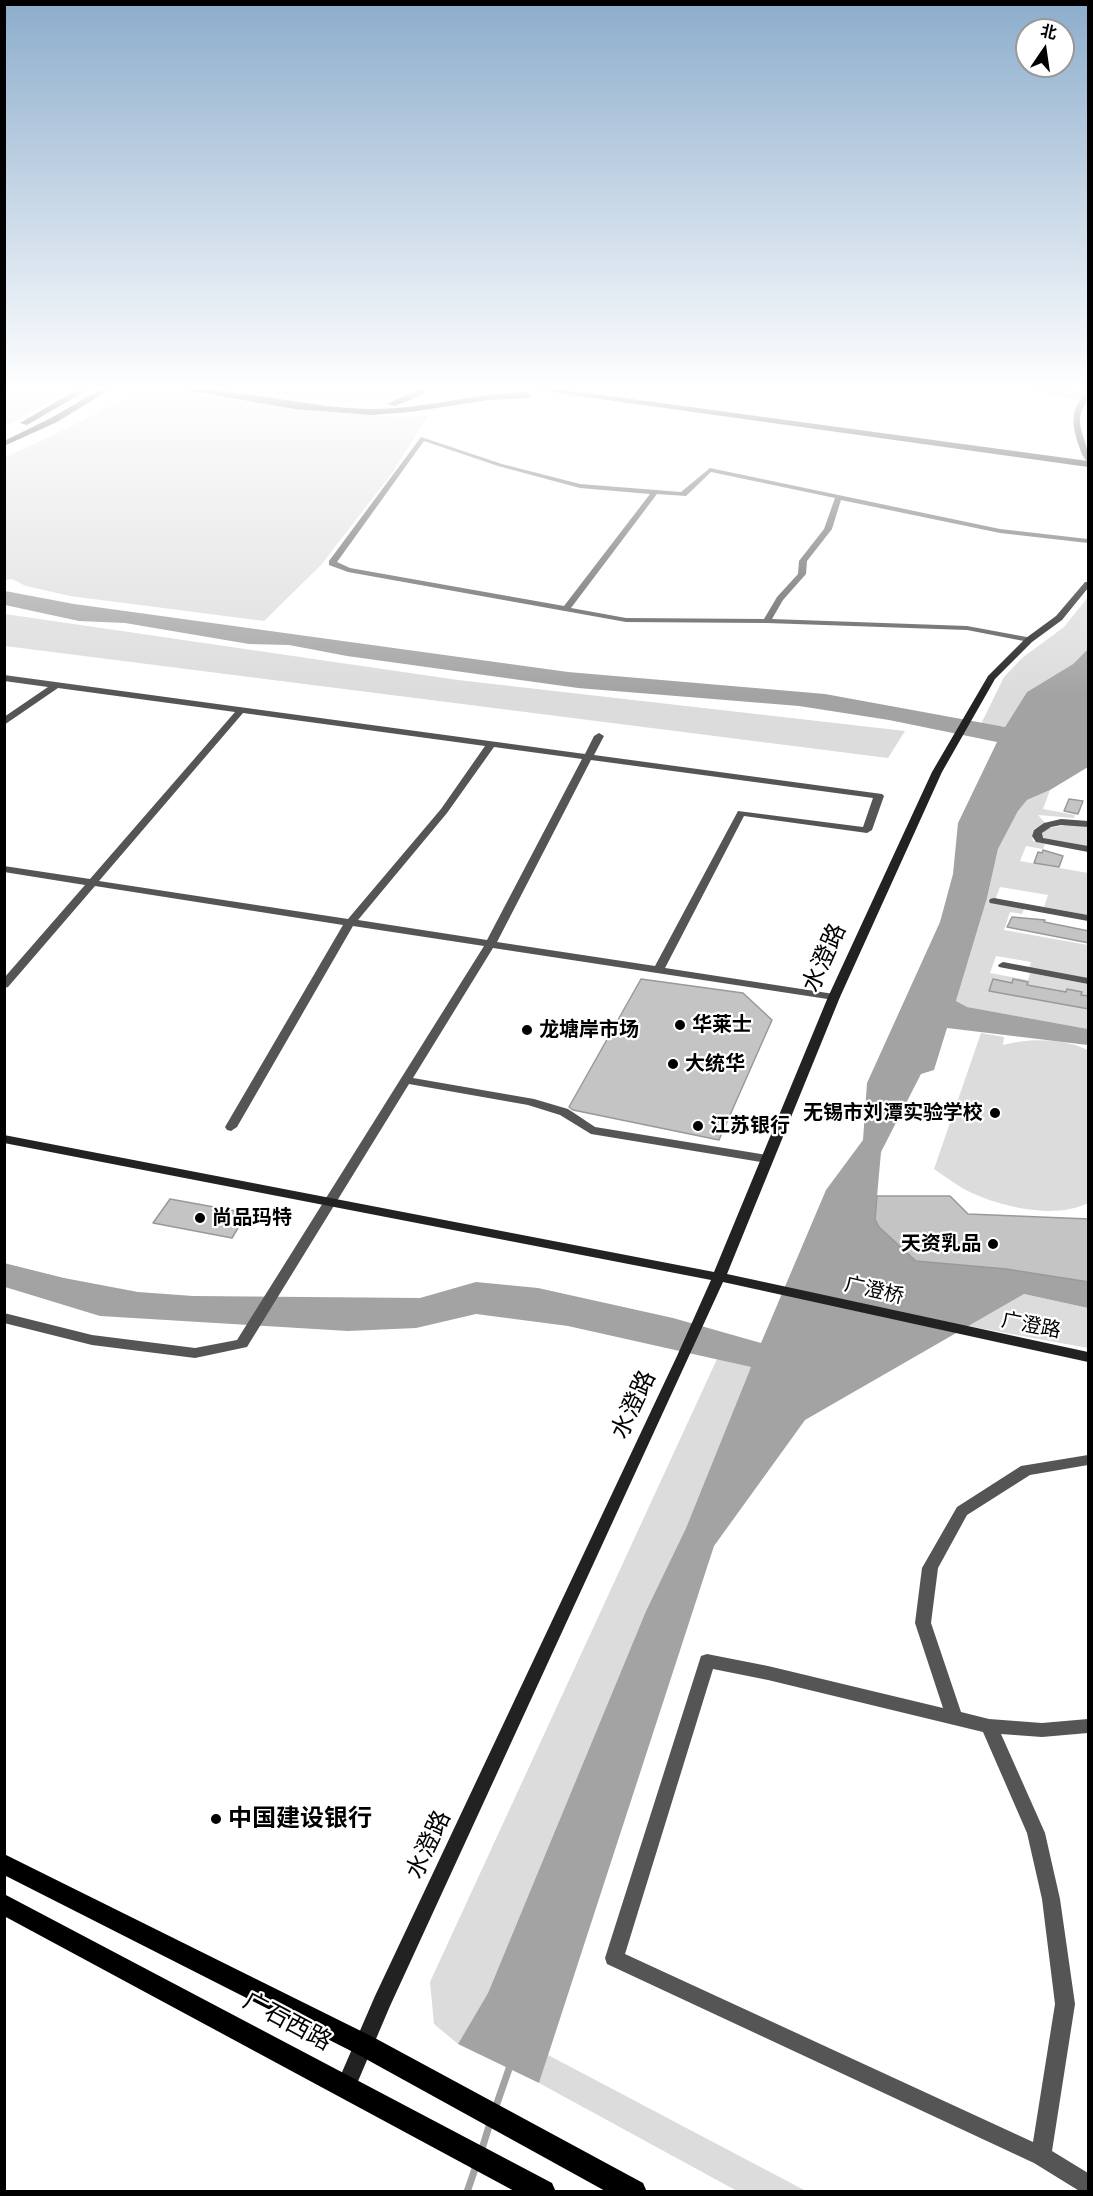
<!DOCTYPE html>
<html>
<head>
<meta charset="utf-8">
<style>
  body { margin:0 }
  #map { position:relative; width:1093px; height:2196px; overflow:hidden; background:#fff; font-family:Karla,"Noto Sans SC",sans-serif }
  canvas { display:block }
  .frame { position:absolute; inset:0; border:6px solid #000; pointer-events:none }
  .north { position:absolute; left:1015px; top:18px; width:60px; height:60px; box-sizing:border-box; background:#fff; border:2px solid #999; border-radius:50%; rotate:13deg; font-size:16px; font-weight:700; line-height:24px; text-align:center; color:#000 }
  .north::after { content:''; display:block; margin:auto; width:21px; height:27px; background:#000; clip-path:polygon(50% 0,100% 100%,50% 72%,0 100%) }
</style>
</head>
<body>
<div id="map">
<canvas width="1093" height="2196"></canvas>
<div class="frame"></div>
<div class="north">北</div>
</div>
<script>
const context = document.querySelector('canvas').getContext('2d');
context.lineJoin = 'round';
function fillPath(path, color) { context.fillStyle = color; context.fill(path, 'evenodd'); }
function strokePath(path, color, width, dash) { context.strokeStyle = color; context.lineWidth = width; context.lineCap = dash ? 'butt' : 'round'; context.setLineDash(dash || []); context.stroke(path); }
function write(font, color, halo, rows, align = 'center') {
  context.font = font + ' Karla,"Noto Sans SC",sans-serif'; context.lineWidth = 4.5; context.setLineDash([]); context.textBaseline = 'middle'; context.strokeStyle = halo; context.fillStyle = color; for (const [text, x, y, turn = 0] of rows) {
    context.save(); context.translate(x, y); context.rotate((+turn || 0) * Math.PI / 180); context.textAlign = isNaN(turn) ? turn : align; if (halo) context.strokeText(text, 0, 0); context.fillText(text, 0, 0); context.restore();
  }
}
const green = new Path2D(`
  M5 386H76L5 427Z
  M235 386H404L402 392C363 413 279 394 235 386Z
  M161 389C250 401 338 419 428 416L392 473 321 565 264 621 70 596 26 586 12 579 5 580 4 458 66 429 134 393Z
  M1088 597V649L1073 664 1027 692 1005 727 981 724 1004 677 1022 658 1064 627Z
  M5 614 458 680 905 731 888 758 5 646Z
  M1050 790 1043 809 1075 815 1074 818 1038 815 1046 824 1034 829 1032 835 1033 841 1045 844 1043 849 1026 846 1020 861 1088 873V915L1044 907 1048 895 1000 887 994 903 1024 909 1022 914 1010 912 1004 930 1088 945V979L1029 968 1031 962 996 956 990 973 1028 980 1030 973 1088 984V1029L966 1007 956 1001 987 898 998 849 1018 811 1027 800Z
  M1075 823 1088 826V848L1045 840 1041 837 1044 829Z
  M981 1033 1004 1037 1003 1045C1029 1038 1063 1038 1088 1050V1203C1056 1219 1006 1208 974 1194 960 1188 946 1177 934 1169Z
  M1024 1294 1088 1308V1348L968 1326Z
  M717 1359 751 1367 686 1528 646 1611 488 1993 458 2044 434 2024 430 1982Z
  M548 2055 806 2191H737L539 2083Z`);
const water = new Path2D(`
  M1009 386H1048L1088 394V402Z
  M5 591 74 604 568 672 825 694 1005 727 1027 692 1073 664 1088 649V767L1050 790 1027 800 1018 811 998 849 987 898 956 1001 967 1007 1088 1029V1045L947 1028 934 1070 921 1074 881 1152 875 1219 879 1227 916 1261 1006 1269 1088 1282V1308L1024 1294 805 1420 714 1546 539 2083 458 2044 488 1993 646 1611 686 1528 751 1367 568 1326 476 1314 416 1328 348 1331 100 1316 5 1287 4 1263 64 1278 138 1292 193 1296 420 1298 476 1282 538 1288 673 1318 761 1343 826 1190 863 1140 867 1083 940 922 953 874 958 823 997 742 889 720 799 706 578 688 347 656 289 645 249 644 125 623 79 621 5 605Z`);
const stream = new Path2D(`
  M495 2109 511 2063
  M481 2152 490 2123
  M467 2192 476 2166`);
const building = new Path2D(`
  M1069 799 1083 801 1078 814 1064 811Z
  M1043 850 1063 856 1059 867 1034 863 1038 852 1042 853Z
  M1012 917 1045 920 1044 922 1089 931V943L1007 927Z
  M641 979 743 993 772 1020 719 1140 573 1110 569 1107Z
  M993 979 1012 983 1013 979 1028 982 1027 985 1066 992 1067 989 1082 992 1081 995 1089 996V1009L989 991Z
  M877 1196H950L968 1214 1089 1219V1282L1006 1269 916 1261 879 1227 875 1219Z
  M170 1199 247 1213 232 1238 153 1223Z`);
const street = new Path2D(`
  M421 437 502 464 580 484 681 492 710 468 1000 529 1088 539V543L1000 533 841 500 832 529 807 561 806 574 783 600 772 619 967 626 1032 638 1033 640 1029 642 967 630 767 623 626 622 348 572 329 565V561ZM424 441 498 466 580 488 650 494 564 606 350 568 337 562ZM711 472 835 498 824 529 799 561 798 574 777 597 764 619 626 618 571 608 657 494 686 496Z
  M4 675 585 754 594 736 599 733 604 736 594 755 882 794 884 796 872 830 867 833 744 816 665 968 834 994 840 997 838 999 834 1000 493 948 413 1078 534 1099 568 1109 595 1127 767 1155 773 1159 767 1163 591 1134 560 1115 528 1105 409 1084 247 1347 195 1358 92 1345 4 1323V1313L92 1335 195 1348 237 1340 484 946 353 926 237 1127 231 1131 227 1130 225 1127 343 925 95 886 8 987 4 988V978L85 885 4 872V866L90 879 235 712 58 688 4 725V717L48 687 4 681ZM243 713 485 746 441 809 348 919 99 881ZM494 747 582 759 487 940 358 920 447 813ZM591 760 873 798 863 827 738 811 655 966 497 942Z
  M1061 819 1088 821V827L1061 825 1051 827 1042 833 1043 838 1088 846V852L1036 842 1032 836 1034 830 1044 823Z
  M994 898 1088 915V921L990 903 989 901 990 899Z
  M1003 962 1088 978V984L999 967 998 965Z
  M1088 1455V1465L1030 1475 967 1515 938 1568 931 1623 961 1712 989 1719 1042 1723 1088 1719V1733L1042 1737 1001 1734 1045 1833 1060 1899 1075 2004 1052 2151 1088 2173V2192H1081L1034 2163 607 1964 605 1958 701 1656 707 1654 768 1666 943 1708 915 1623 922 1568 957 1507 1021 1466ZM713 1669 768 1680 983 1732 1027 1833 1042 1899 1055 2004 1033 2142 625 1954Z`);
const secondary = new Path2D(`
  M1088 393C1089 401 1080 409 1080 420 1080 435 1090 448 1088 462 1083 458 1081 452 1079 446 1072 427 1069 405 1088 393Z
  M1085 582H1088V588L1062 620 1032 642 995 679 942 772 840 997 727 1274 1088 1352V1362L723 1282 390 2006 353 2093 346 2096 339 2093 336 2086 375 1996 677 1356 711 1280 4 1143V1135L714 1272 828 997 932 772 988 676 1026 638 1056 616Z`);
const primary = new Path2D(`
  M83 386H94L27 425 20 423Z
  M106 386H116L57 422 4 446V441L51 418Z
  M4 1854 373 2037 643 2183 647 2192H607L355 2053 4 1875Z
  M4 1894 552 2183 556 2192H516L4 1916Z`);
const highway = new Path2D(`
  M161 386C230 386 299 407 369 409 422 410 474 393 527 392L532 395 527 398 488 400 410 412 371 415 295 409Z
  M416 386H426L422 395 395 406 387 404 415 391Z
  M507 386H536L1088 461V467Z`);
const markers = [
  [680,1025,6,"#000"],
  [527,1030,6,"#000"],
  [673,1064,6,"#000"],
  [995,1113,6,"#000"],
  [698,1126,6,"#000"],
  [200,1218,6,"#000"],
  [993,1244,6,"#000"],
  [216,1819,6,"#000"]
];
const poiNames = [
  ["华莱士",692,1025],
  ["龙塘岸市场",539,1030],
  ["大统华",685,1064],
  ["无锡市刘潭实验学校",983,1113,"right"],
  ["江苏银行",710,1126],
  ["尚品玛特",212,1218],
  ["天资乳品",981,1244,"right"]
];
const streetNames = [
  ["广澄桥",874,1291,13],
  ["广澄路",1031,1326,11]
];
const nearStreetnames = [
  ["水澄路",825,958,-66],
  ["水澄路",634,1405,-65],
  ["水澄路",429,1845,-65],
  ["广石西路",287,2022,28]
];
const nearPoinames = [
  ["中国建设银行",228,1819]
];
fillPath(green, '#dcdcdc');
fillPath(water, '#a3a3a3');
strokePath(stream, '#a3a3a3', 7);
fillPath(building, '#c4c4c4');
strokePath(building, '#999', 1.5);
fillPath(street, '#555');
fillPath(secondary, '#222');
fillPath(primary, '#000');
fillPath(highway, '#000');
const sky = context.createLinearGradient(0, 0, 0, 694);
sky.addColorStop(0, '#8cadcc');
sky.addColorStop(0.56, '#fff');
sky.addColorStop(1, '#ffffff00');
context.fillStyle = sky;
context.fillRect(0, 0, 1093, 694);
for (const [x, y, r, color] of markers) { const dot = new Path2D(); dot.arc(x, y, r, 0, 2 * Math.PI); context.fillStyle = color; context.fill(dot); strokePath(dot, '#fff', 2); }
write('bold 20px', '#000', '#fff', poiNames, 'left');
write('20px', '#000', '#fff', streetNames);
write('24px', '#000', '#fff', nearStreetnames);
write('bold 24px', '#000', '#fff', nearPoinames, 'left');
</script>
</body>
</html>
